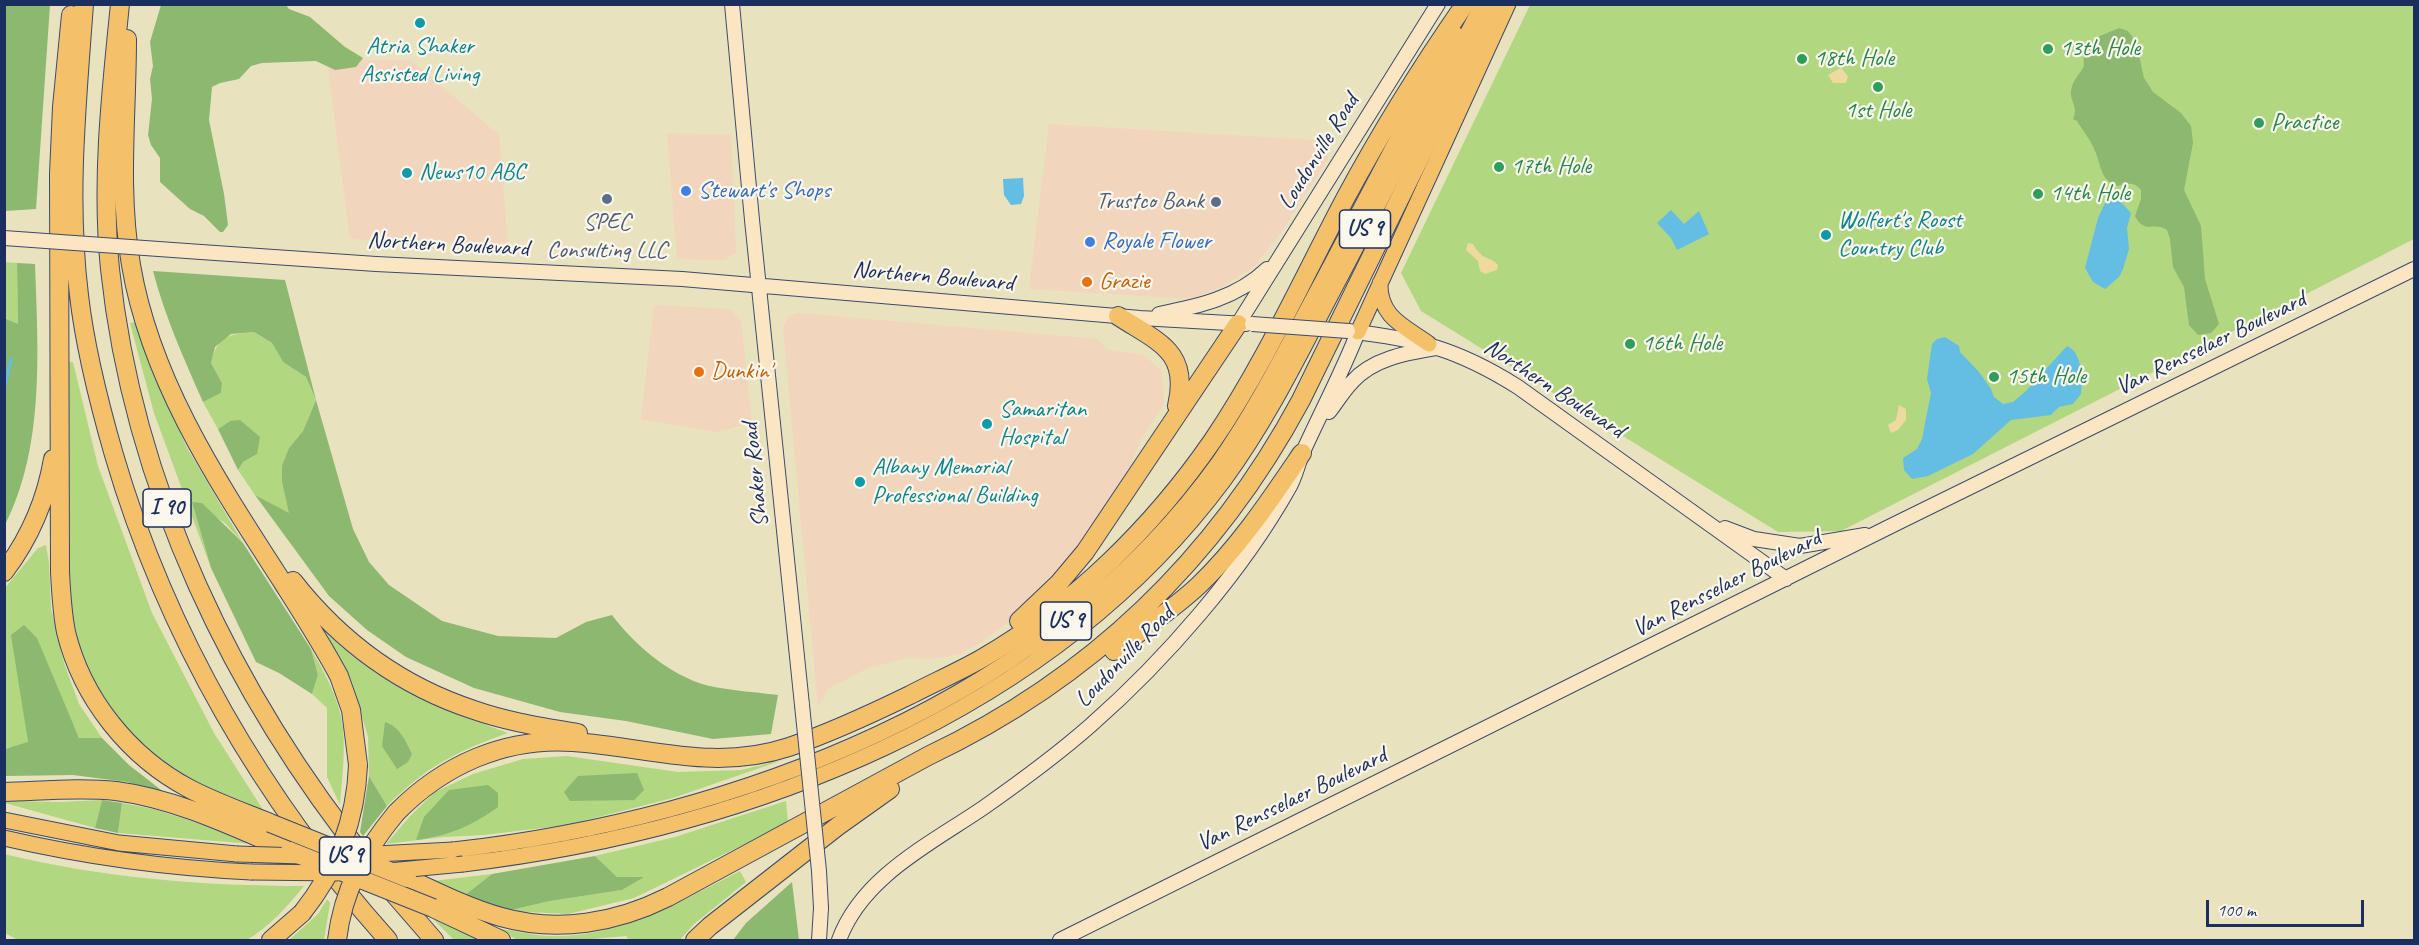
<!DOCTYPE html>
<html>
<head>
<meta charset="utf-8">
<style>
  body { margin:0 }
  #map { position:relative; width:2419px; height:945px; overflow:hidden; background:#e9e2bf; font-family:Caveat,sans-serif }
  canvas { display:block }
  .frame { position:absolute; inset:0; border:6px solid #1b2f5e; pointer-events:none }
  .scale { position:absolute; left:2206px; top:900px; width:158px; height:27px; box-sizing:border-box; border:3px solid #1b2f5e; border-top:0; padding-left:8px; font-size:18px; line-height:21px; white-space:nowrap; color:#1b2f5e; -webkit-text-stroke:4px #fbf7ec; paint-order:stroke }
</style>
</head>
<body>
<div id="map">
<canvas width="2419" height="945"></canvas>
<div class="frame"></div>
<div class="scale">100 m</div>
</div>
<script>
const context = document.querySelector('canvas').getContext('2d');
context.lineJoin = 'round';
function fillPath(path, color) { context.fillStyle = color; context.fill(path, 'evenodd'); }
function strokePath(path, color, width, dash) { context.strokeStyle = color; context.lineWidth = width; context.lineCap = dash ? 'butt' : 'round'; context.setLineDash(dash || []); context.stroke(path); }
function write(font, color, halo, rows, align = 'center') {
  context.font = font + ' Caveat,sans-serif'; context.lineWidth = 4.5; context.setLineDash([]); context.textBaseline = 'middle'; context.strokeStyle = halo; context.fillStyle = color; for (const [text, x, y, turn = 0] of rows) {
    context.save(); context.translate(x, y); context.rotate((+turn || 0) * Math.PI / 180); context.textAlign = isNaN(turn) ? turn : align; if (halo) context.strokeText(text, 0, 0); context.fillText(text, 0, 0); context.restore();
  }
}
const built = new Path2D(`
  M327 60H411L499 135 508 245 350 239Z
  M1049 124 1329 141 1328 159 1284 228 1255 266 1220 288 1190 299 1029 289Z
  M667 133 731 135 736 253 724 260 677 259Z
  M654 305 730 309 741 320 752 423 716 432 641 419Z
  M799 313 1098 339 1107 350 1144 355 1162 372 1164 405 1142 437 1127 474 1078 551 1011 620 979 644 959 654 932 659 907 658 868 668 828 689 818 707 783 327 789 316Z`);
const green = new Path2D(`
  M1530 5H2414V239L1841 531 1778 532 1421 311 1401 273Z
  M4 262 17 263 18 325 5 318Z
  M136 322 159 384 186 446 243 543 225 523 192 502 211 568 154 413 130 323Z
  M254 332 272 343 283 362 306 377 316 400 303 431 289 448 282 482 290 514 255 495 238 470 243 462 257 454 230 421 218 429 203 402 221 393 222 383 211 363C217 336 229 334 254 332Z
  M66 362H73L98 466 152 613 214 733 267 816 169 771 132 741 96 694 75 640 69 590Z
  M46 545 49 563 51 608 64 663 79 704 102 738H79L58 691 24 713 28 743 5 749 4 589 38 548Z
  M326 633C338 643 349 654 362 663 405 696 458 714 508 733 455 752 427 766 387 806L369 776 368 737 352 682Z
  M311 649C323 670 336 693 341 717 347 745 342 776 340 805L327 777V708L312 694 318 675Z
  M567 756 678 772 741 770 783 760 673 798 567 825 484 835 443 837 386 844 411 815 435 792 473 774 523 759ZM578 776H604L592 800 570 801Z
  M102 800 95 828 5 803 4 801 61 802Z
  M786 801 788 823 634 898 568 914 507 911 550 901 622 890 642 877H617L595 856 675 837Z
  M122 803 154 809 265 845 118 833Z
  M4 854C102 878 205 886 304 886 287 907 270 926 247 940H18L5 933Z
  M740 871 746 882 694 924 680 940H629L626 936 583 940H517L498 928C514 931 532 935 548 936 618 939 681 901 740 871Z
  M492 874 465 895 433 881Z
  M327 899 330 903 324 940H289L318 914Z
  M433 919 478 939 481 940H454Z`);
const forest = new Path2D(`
  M5 4 50 5 36 209 5 211Z
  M161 5H286L289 9 310 17 345 47 363 58 356 67 335 70 316 61 262 63 251 66 239 79 220 83 212 87 209 120 224 194 228 225 223 232H220L204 216 190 209 160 182V158L151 145 148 135 152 99 150 79 153 66 150 42Z
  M2119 28 2128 31 2136 42 2144 78 2153 92 2181 113 2191 126 2193 143 2184 190 2201 226 2205 279 2219 324 2211 333 2198 335 2189 325 2184 287 2173 267 2170 239 2167 230C2153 221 2145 235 2135 216L2141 199V190C2135 182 2126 183 2118 186 2100 181 2101 164 2095 151 2091 140 2083 131 2077 121L2073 119C2079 108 2070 102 2071 91 2072 81 2080 74 2084 66L2083 48 2100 36Z
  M17 263 35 264C38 350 45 446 5 525L4 318 18 324Z
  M153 271 285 280 316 400 353 529 369 562 389 585 442 621 498 636 556 638 586 622 612 615C634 644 664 670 699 683 720 690 755 692 778 695L771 734 713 739 626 721 560 712 474 688 406 657 367 630 329 596 255 495 289 513 282 482V466L289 448 303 431 316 400 306 377 283 362 272 343 254 332 231 334 215 347 211 363 222 383 221 393 203 402C184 359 165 317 153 271Z
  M240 420 260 437 257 454 243 462 238 470 218 429 230 421Z
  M192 502 202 503 243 543 311 649 318 675 312 694 279 673 256 662 211 568Z
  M24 625 37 638 79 738H102L129 765 165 793 127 782 73 775 5 776V749L28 742 11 635Z
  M385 722C400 727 405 740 412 754L408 762 397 769 382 746Z
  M637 773 644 790 634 800 570 801 564 792 578 776Z
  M369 776 387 806 363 836 360 832Z
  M488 785 498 793V807C472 826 448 836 416 840L424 817 449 790Z
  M102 800 122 803 118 833 95 828Z
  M595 856 617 877H644L622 890 550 901 507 911 465 895 492 874Z
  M792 882 799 940H733L746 923Z`);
const sand = new Path2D(`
  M1841 68 1848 76 1846 83H1833L1828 75Z
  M1468 243 1473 244C1483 262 1489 255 1498 265L1497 270 1485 274 1480 271 1478 261 1466 250Z
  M1899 405 1906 409V420L1898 430 1891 433 1888 425 1896 420Z`);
const water = new Path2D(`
  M1023 178 1024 196 1021 204 1011 205 1004 195 1003 179Z
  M2107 199 2121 202 2131 213 2127 228 2129 249 2123 269 2119 277 2105 289 2093 282 2085 268 2098 218Z
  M1671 210 1684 224 1699 211 1709 234 1677 250 1671 238 1657 223Z
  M1945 337 1959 346 1960 352 1979 372 1991 389 1994 397 2003 404 2013 402 2025 392 2067 346C2082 352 2083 379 2081 394L2073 404 2059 407 2051 415 2011 420 1973 454 1928 476 1912 479 1904 470 1903 458 1917 449 1922 439 1931 393 1927 379 1932 344 1937 339Z`);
const stream = new Path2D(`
  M4 391 11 359`);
const secondary = new Path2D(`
  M732 4 752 220 802 705
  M201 252 376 264 682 279 1140 318 1246 324
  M1159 314C1199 306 1237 298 1267 269
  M1238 324 1438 4
  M1348 331C1418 339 1458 349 1518 387L1786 579
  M1329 412C1337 402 1343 391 1352 382 1373 358 1407 353 1437 348
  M1725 528 1754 539 1800 546 1865 535
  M819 940 821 908
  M839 940C862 877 930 844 983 808 1020 782 1057 755 1091 725 1165 660 1242 572 1290 486 1296 475 1298 463 1303 452 1321 412 1342 373 1358 332
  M1060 940 1895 524 2414 269`);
const primary = new Path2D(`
  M1380 283C1379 317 1404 326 1429 344
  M1358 332 1508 4
  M4 820 119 843 237 854
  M4 838C86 857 167 868 251 872
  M453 850C737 818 1047 702 1219 462 1259 405 1289 343 1322 282 1366 199 1410 115 1454 32
  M463 864C747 830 1049 716 1224 480 1268 420 1300 354 1334 289 1384 194 1432 99 1483 4`);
const highway = new Path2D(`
  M84 4C77 102 67 198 79 295 85 349 99 403 114 455 167 636 263 800 388 940
  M120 4C111 92 101 181 110 269 133 488 234 696 371 866
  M71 15 62 107 59 174 60 572C61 592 62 612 66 632 82 698 129 757 190 789 215 802 243 812 270 823
  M127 39C127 115 118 190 131 265 151 383 220 485 283 583 302 613 322 644 339 676L351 710 358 765
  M1118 316C1158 342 1190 351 1177 406
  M4 572C29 539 46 500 53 459
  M293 581C340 641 401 686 474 710 508 722 543 727 578 733
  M1019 621 1059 583 1085 552 1238 324
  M1114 651C1142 630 1172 610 1198 586 1239 547 1270 500 1302 453
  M4 792C41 791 79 787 116 791 177 799 234 827 290 851
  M396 813C443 765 505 737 573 742 649 747 713 772 789 747 830 733 871 714 910 695 933 683 958 672 981 659 1073 606 1153 527 1213 440 1265 363 1303 278 1346 197 1382 130 1422 66 1465 4
  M407 878C437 892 469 908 501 917 558 933 616 923 668 897L928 756C1092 678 1215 560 1301 400L1495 4
  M388 887 434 940
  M433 908 501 940
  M271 940 302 913
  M695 940 710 926 838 826 890 789`);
const secondaryBridge = new Path2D(`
  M4 238 201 252
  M1252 324 1348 331
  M802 705 819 871 821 908`);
const primaryBridge = new Path2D(`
  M237 854 303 856
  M357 855 453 850
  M389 871 463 864
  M251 872 338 873`);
const highwayBridge = new Path2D(`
  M270 823 407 878
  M290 851 433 908
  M302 913C337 869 356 821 358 765
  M337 940C343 890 364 852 396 813`);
const markers = [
  [420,23,6,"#0f9aa8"],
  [2048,49,6,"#2e9e5b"],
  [1802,59,6,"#2e9e5b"],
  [1878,87,6,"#2e9e5b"],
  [2259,123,6,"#2e9e5b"],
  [1499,167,6,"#2e9e5b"],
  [407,173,6,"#0f9aa8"],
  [686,191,6,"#3f7fe0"],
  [2038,194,6,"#2e9e5b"],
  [607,199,6,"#5c6f8a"],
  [1216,202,6,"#5c6f8a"],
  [1826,235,6,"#0f9aa8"],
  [1090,242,6,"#3f7fe0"],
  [1087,282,6,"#e8710a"],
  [1630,344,6,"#2e9e5b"],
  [699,372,6,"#e8710a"],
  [1994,377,6,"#2e9e5b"],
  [987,424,6,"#0f9aa8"],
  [860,482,6,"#0f9aa8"]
];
const shields = [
  [1365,229,51],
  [167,508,48],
  [1066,621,51],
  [345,856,51]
];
const shieldNames = [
  ["US 9",1365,229],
  ["I 90",167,508],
  ["US 9",1066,621],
  ["US 9",345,856]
];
const cultureNames = [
  ["Atria Shaker",420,47,"center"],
  ["Assisted Living",420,75,"center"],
  ["News10 ABC",419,173],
  ["Wolfert's Roost",1838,221],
  ["Country Club",1838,249],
  ["Samaritan",999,410],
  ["Hospital",999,438],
  ["Albany Memorial",872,468],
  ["Professional Building",872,496]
];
const leisureNames = [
  ["13th Hole",2060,49],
  ["18th Hole",1814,59],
  ["1st Hole",1878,111,"center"],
  ["Practice",2271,123],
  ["17th Hole",1511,167],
  ["14th Hole",2050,194],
  ["16th Hole",1642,344],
  ["15th Hole",2006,377]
];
const streetNames = [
  ["Loudonville Road",1319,152,-58],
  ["Northern Boulevard",448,245,3],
  ["Northern Boulevard",933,277,5],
  ["Van Rensselaer Boulevard",2211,344,-26],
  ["Northern Boulevard",1554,389,33],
  ["Shaker Road",756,475,-96],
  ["Van Rensselaer Boulevard",1727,584,-27],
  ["Loudonville Road",1125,657,-46],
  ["Van Rensselaer Boulevard",1292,800,-26]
];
const shopNames = [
  ["Stewart's Shops",698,191],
  ["Royale Flower",1102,242]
];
const serviceNames = [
  ["Trustco Bank",1204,202],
  ["SPEC",607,223,"center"],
  ["Consulting LLC",607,251,"center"]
];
const foodNames = [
  ["Grazie",1099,282],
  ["Dunkin'",711,372]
];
fillPath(built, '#f1d5bd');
fillPath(green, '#b1d781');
fillPath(forest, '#8cb86f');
fillPath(sand, '#eeda9e');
fillPath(water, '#64bde2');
strokePath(stream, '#64bde2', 3);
strokePath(secondary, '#3a4a6d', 16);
strokePath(primary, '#3a4a6d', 17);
strokePath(highway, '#3a4a6d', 20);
strokePath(secondary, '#fbe6c3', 14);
strokePath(primary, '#f4c16a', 15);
strokePath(highway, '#f4c16a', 18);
strokePath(secondaryBridge, '#3a4a6d', 16, []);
strokePath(primaryBridge, '#3a4a6d', 17, []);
strokePath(highwayBridge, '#3a4a6d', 20, []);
strokePath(secondaryBridge, '#fbe6c3', 14);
strokePath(primaryBridge, '#f4c16a', 15);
strokePath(highwayBridge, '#f4c16a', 18);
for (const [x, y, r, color] of markers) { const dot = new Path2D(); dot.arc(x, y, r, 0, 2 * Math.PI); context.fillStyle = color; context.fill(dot); strokePath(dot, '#fbf7ec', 2); }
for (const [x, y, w] of shields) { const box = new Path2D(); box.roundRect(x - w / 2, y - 19, w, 38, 4.5); context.fillStyle = '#fbf7ec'; context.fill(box); strokePath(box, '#1b2f5e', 1.5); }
write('bold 22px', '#1b2f5e', null, shieldNames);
write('24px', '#0d838f', '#fbf7ec', cultureNames, 'left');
write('24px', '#27864d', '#fbf7ec', leisureNames, 'left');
write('24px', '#1b2f5e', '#fbf7ec', streetNames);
write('24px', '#366cbe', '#fbf7ec', shopNames, 'left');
write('24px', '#4e5e75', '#fbf7ec', serviceNames, 'right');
write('24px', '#c56008', '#fbf7ec', foodNames, 'left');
</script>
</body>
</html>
